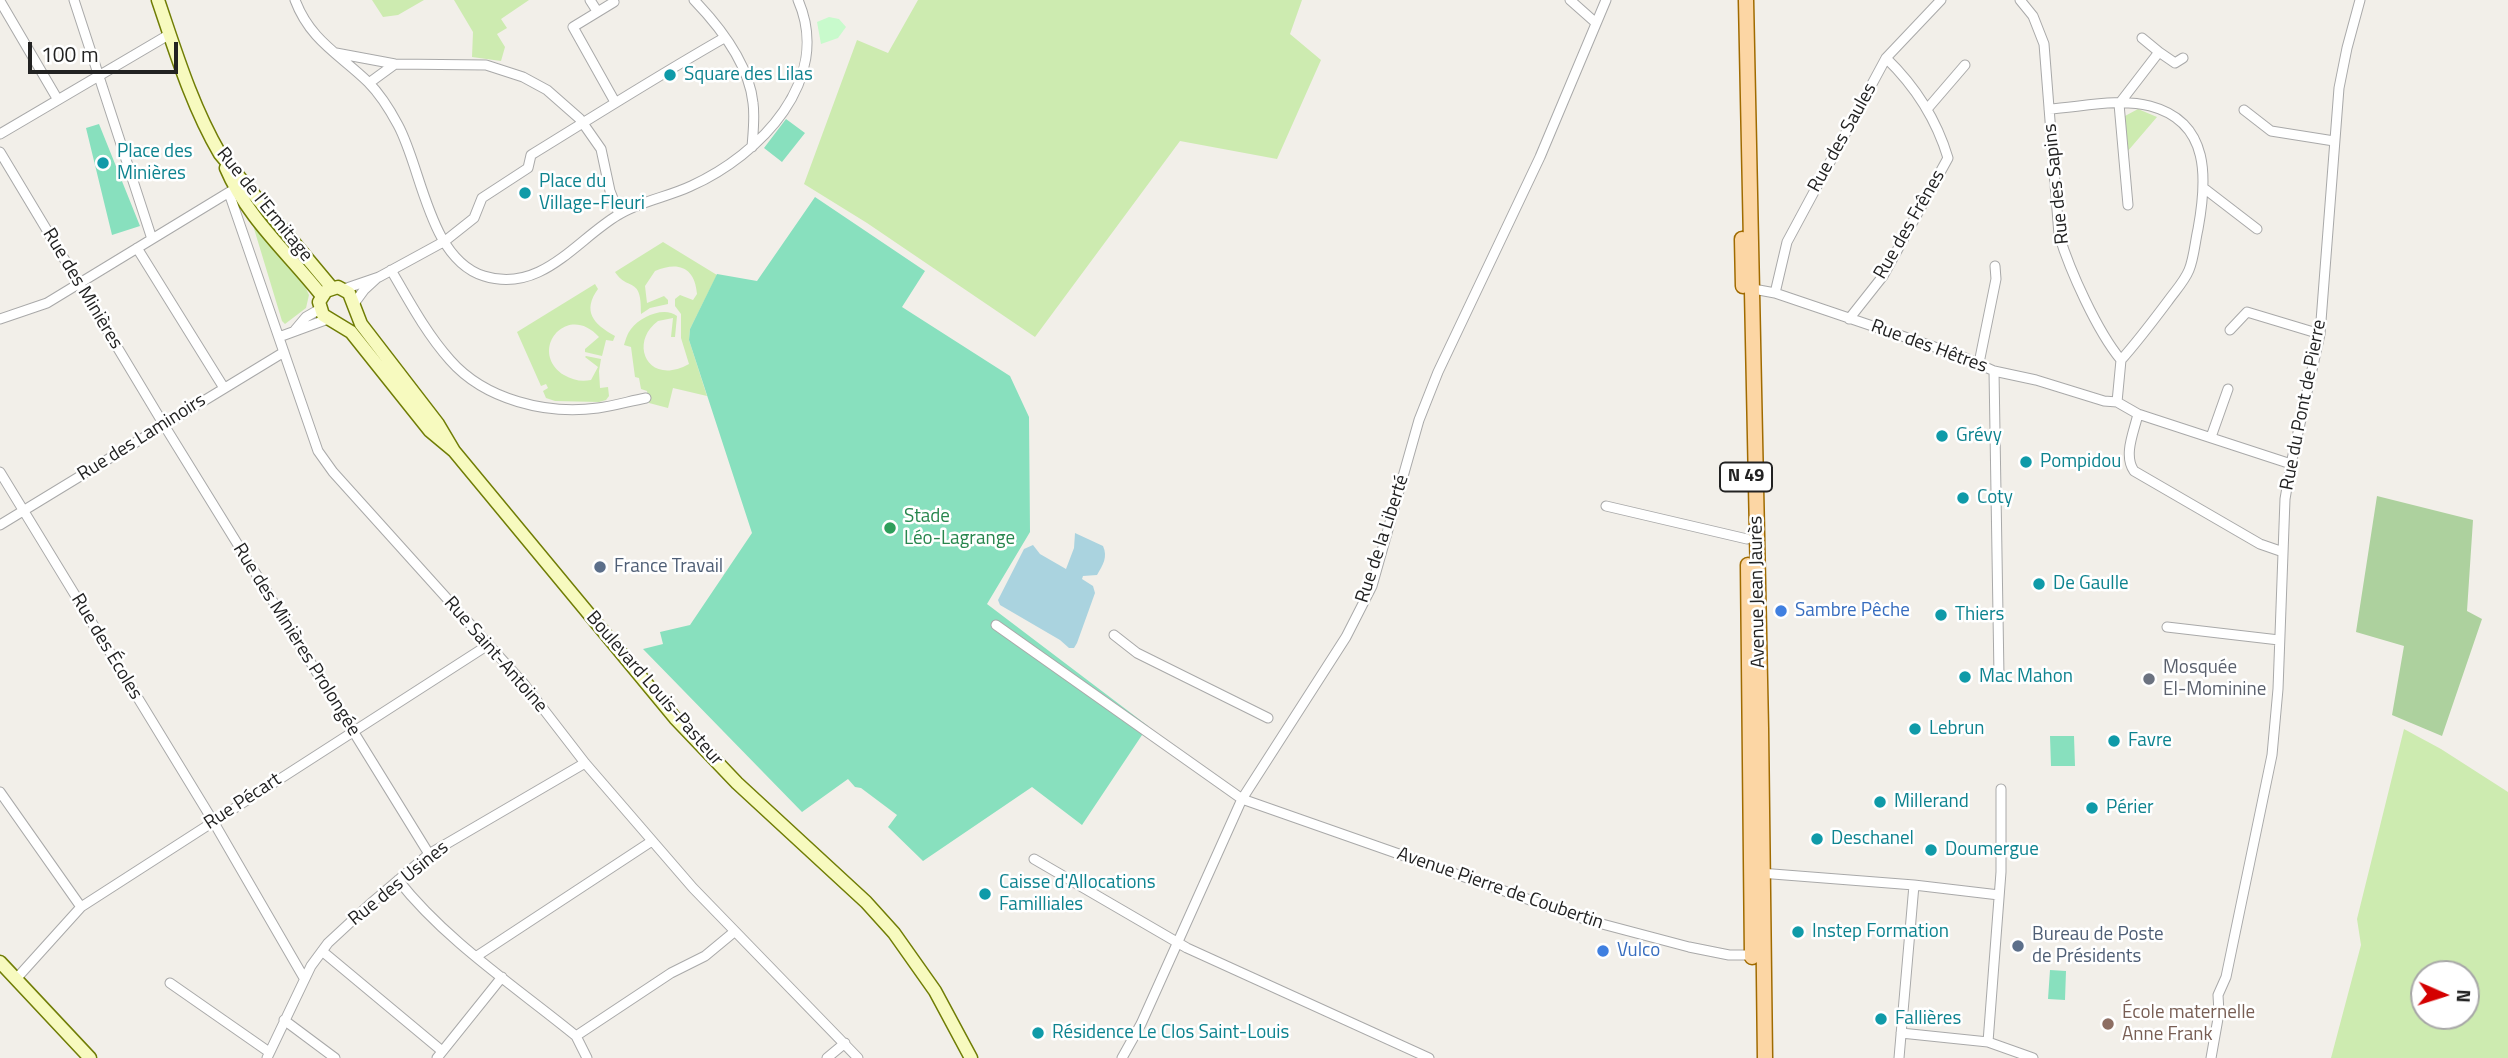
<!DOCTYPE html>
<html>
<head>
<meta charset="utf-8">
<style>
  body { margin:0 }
  #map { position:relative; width:2508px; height:1058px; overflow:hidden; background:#f2efe9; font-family:"Titillium Web",sans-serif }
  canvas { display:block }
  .north { position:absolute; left:2410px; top:960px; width:70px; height:70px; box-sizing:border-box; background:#fff; border:2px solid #a7a7a7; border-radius:50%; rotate:93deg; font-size:19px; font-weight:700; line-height:28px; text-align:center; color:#222 }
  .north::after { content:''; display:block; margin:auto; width:24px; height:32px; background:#d40000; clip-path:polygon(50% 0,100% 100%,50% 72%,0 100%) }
  .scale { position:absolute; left:28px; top:42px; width:150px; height:32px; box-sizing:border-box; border:4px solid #222; border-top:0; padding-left:9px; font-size:21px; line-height:24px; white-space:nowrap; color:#222; -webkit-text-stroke:5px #fff; paint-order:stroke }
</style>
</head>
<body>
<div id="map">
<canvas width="2508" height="1058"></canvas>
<div class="north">N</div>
<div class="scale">100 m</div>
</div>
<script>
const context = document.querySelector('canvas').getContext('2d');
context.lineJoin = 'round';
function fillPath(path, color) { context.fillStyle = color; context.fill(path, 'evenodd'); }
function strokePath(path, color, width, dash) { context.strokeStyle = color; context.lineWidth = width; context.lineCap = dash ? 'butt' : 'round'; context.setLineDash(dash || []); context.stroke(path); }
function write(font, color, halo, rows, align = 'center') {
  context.font = font + ' "Titillium Web",sans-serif'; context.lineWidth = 5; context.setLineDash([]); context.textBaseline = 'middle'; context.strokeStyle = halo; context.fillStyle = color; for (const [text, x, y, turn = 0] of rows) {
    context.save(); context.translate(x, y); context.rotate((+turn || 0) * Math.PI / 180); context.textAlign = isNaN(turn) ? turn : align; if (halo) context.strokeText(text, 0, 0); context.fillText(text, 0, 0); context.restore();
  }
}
const grass = new Path2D(`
  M372 0H424L398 15 383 17Z
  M454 0H529L501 19 507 28 497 34 505 47 501 61 472 57 473 32Z
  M918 0H1302L1290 34 1321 60 1277 159 1180 141 1035 337 867 223 804 184 857 40 888 53Z
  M2138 109 2157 117 2127 152 2125 116Z
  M252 222 303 282 309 295 306 308 285 324 282 321Z
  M663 242 717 275 690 329 689 340 707 396 673 388 668 408 649 403 647 391 641 389 639 378 635 377 631 347 624 345C626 339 627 334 631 329 640 317 664 306 677 316L675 337H671L673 318 658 321C628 343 648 387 689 364L681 338V314L675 306V299L680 295 693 300 697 294C695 267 678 261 655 271L645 286 647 303 664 296 668 300V304L650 308 641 314C642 275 628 292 615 272Z
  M595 284 598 289C582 311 593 324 615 336L613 341 606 340 602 356 585 352V349L599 337C567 301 527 351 564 375 573 380 581 382 591 380L598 367 585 357 586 356 601 359 599 371 600 388 608 387 609 396 606 400 599 402 555 401 546 398 543 391 548 388 546 384 541 386 517 332Z
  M2404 729 2441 749 2508 792V1058H2331L2361 945 2357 919ZM2424 974H2466V1016H2424Z`);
const forest = new Path2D(`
  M2377 496 2473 520 2467 611 2482 619 2442 736 2392 715 2404 646 2356 632Z`);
const park = new Path2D(`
  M829 17 839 19 846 27 838 38 821 44 817 22Z`);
const pitch = new Path2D(`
  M786 119 805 133 782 162 764 148Z
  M99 124 140 226 112 235 86 128Z
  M815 197 925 271 902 307 1010 376 1029 417 1030 532 987 604 1148 726 1082 825 1032 787 923 861 888 827 897 815 861 788 855 787 848 779 802 812 643 649 663 644 660 632 690 625 752 533 689 340 690 329 717 274 757 281Z
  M2050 736H2074L2075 766H2051Z
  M2050 970 2066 971 2065 1000 2048 999Z`);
const water = new Path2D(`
  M1075 533 1103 546C1108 557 1103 565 1097 575L1083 576 1082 579 1093 586 1095 593 1077 643 1074 648H1069L1060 640 1000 605 998 600 1024 549 1033 545 1040 554 1066 569 1074 548Z`);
const street = new Path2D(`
  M74 0 152 239
  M295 0C310 40 339 54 368 82 380 94 390 110 398 125 422 169 429 259 484 276 541 294 576 240 618 215 640 201 668 197 691 186 760 155 833 80 798 0
  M590 0 597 11
  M613 0 614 2 573 27 615 102
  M694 0C720 27 749 65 753 103 755 117 753 133 752 147
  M1570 0 1596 23
  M2020 0 2033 16 2044 44 2059 235C2070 271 2097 331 2121 360
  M0 1 58 100
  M2142 38 2159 52
  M336 53 395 64 486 65 523 77 547 90 580 119 601 149 610 191 619 214
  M369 83 395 64
  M1928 108 1965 65
  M2049 109C2081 107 2119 98 2150 106 2211 122 2207 180 2198 229 2195 242 2194 258 2189 270 2184 282 2175 291 2168 301 2153 321 2138 341 2121 360
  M2244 110 2271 131 2334 141
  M0 134 170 34
  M0 152 164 425 429 854
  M2205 189 2257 229
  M229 193 318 451 333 472 524 684 585 763 693 888 858 1058
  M2128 205 2119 104 2159 52 2175 63 2183 58
  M137 248 224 388
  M391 270C409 301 426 333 450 360 485 400 547 415 598 408 614 406 630 401 646 398
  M1748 288 1775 293 1961 356 1994 371 2036 380 2104 401 2117 402 2138 414 2291 464
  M344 289 379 277 445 241 474 218 482 198 528 168 531 155C596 115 659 75 724 38
  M1775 293 1787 242 1886 58 1941 0
  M353 305 364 290 377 278
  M0 319 47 303 231 191
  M1849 319 1883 276 1948 158C1936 118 1916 87 1886 58
  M295 330 306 317 320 309
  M2230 330 2247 312 2320 334
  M279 337 328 319
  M1979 363 1996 279 1995 266
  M1994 371 1999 676
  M2117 402 2121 360
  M2138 414C2134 432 2123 455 2134 471L2260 544 2283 552
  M2211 437 2228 389
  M0 472 213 821 304 978
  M1606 506 1747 539
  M0 525 284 352
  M996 625 1242 799 1587 920 1689 947 1729 955H1754
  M2167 627 2279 640
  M1114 635 1137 653 1268 718
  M0 792 81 907
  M1034 859 1187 948 1429 1058
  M1760 873 1914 885 1999 895
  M398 880C446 941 516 987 576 1036L587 1058
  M322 951 442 1051
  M477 956 652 841
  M16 979 81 907 488 645
  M170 983 269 1052
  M284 1020 335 1058
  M1901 1033 1988 1042 2033 1058
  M576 1036 671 973 705 956 734 932
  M1988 1042 2001 872V789
  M267 1058 311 966 328 943 369 905 429 854 585 763
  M437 1058 502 977
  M827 1058 845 1043
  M1122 1058 1141 1024 1242 799 1346 637 1372 586 1419 420 1438 372 1540 157 1606 0
  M1899 1058 1914 885
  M2211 1058 2219 1013 2218 995 2226 977 2272 755 2278 689 2285 499 2291 464 2320 334 2339 88 2347 48 2360 0`);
const secondary = new Path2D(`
  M158 0C176 53 192 106 220 154L332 288
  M226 168C247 218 289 254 322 296
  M454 451 430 431 351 332 323 315 319 302 326 291 338 287 349 293 361 324 438 424 454 451 675 718 737 783 866 902 894 933 935 991 971 1058
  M0 962 90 1058`);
const primary = new Path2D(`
  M1746 0 1761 728 1765 1058
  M1742 239 1743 286
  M1748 565 1752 957`);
const markers = [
  [670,75,7,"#0f9aa8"],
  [103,163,7,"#0f9aa8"],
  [525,193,7,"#0f9aa8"],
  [1942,436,7,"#0f9aa8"],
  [2026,462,7,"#0f9aa8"],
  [1963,498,7,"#0f9aa8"],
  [890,528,7,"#2e9e5b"],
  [600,567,7,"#5c6f8a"],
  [2039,584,7,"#0f9aa8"],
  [1781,611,7,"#3f7fe0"],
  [1941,615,7,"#0f9aa8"],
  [1965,677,7,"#0f9aa8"],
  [2149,679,7,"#6b7280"],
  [1915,729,7,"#0f9aa8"],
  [2114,741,7,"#0f9aa8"],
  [1880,802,7,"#0f9aa8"],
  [2092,808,7,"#0f9aa8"],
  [1817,839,7,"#0f9aa8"],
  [1931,850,7,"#0f9aa8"],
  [985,894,7,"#0f9aa8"],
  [1798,932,7,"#0f9aa8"],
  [2018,946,7,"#5c6f8a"],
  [1603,951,7,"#3f7fe0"],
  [1881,1019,7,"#0f9aa8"],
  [2108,1024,7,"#8d6e63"],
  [1038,1033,7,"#0f9aa8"]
];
const shields = [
  [1746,477,52]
];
const shieldNames = [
  ["N 49",1746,477]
];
const cultureNames = [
  ["Square des Lilas",684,75],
  ["Place des",117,152],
  ["Minières",117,174],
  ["Place du",539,182],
  ["Village-Fleuri",539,204],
  ["Grévy",1956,436],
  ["Pompidou",2040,462],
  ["Coty",1977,498],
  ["De Gaulle",2053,584],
  ["Thiers",1955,615],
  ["Mac Mahon",1979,677],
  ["Lebrun",1929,729],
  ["Favre",2128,741],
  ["Millerand",1894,802],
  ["Périer",2106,808],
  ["Deschanel",1831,839],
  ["Doumergue",1945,850],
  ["Caisse d'Allocations",999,883],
  ["Familliales",999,905],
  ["Instep Formation",1812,932],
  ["Fallières",1895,1019],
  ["Résidence Le Clos Saint-Louis",1052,1033]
];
const streetNames = [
  ["Rue des Saules",1843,138,-61],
  ["Rue des Sapins",2057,184,-96],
  ["Rue de l'Ermitage",264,205,51],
  ["Rue des Frênes",1910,225,-60],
  ["Rue des Minières",82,289,59],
  ["Rue des Hêtres",1929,347,20],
  ["Rue du Pont de Pierre",2304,405,-79],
  ["Rue des Laminoirs",142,438,-32],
  ["Rue de la Liberté",1383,539,-72],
  ["Avenue Jean Jaurès",1758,592,-91],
  ["Rue des Minières Prolongée",296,640,58],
  ["Rue des Écoles",106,647,59],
  ["Rue Saint-Antoine",495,655,49],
  ["Boulevard Louis-Pasteur",654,689,49],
  ["Rue Pécart",243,802,-33],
  ["Rue des Usines",399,884,-39],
  ["Avenue Pierre de Coubertin",1500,889,19]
];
const leisureNames = [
  ["Stade",904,517],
  ["Léo-Lagrange",904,539]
];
const serviceNames = [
  ["France Travail",614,567],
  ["Bureau de Poste",2032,935],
  ["de Présidents",2032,957]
];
const shopNames = [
  ["Sambre Pêche",1795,611],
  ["Vulco",1617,951]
];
const worshipNames = [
  ["Mosquée",2163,668],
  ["El-Mominine",2163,690]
];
const educationNames = [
  ["École maternelle",2122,1013],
  ["Anne Frank",2122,1035]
];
fillPath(grass, '#cdebb0');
fillPath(forest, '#add19e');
fillPath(park, '#c8facc');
fillPath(pitch, '#88e0be');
fillPath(water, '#aad3df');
strokePath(street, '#a9a9a9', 11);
strokePath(secondary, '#707d05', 15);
strokePath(primary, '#a06b00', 17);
strokePath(street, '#fff', 9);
strokePath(secondary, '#f7fabf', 12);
strokePath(primary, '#fcd6a4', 14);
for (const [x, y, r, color] of markers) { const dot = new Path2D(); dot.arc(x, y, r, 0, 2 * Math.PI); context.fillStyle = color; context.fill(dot); strokePath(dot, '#fff', 2.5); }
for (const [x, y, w] of shields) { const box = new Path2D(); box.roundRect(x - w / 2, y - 14.5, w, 29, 5); context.fillStyle = '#fff'; context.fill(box); strokePath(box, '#222', 2); }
write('bold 18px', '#222', null, shieldNames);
write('19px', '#0d838f', '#fff', cultureNames, 'left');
write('19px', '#222', '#fff', streetNames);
write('19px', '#27864d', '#fff', leisureNames, 'left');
write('19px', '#4e5e75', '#fff', serviceNames, 'left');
write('19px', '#366cbe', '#fff', shopNames, 'left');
write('19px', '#5b616d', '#fff', worshipNames, 'left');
write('19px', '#785e54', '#fff', educationNames, 'left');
</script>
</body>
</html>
